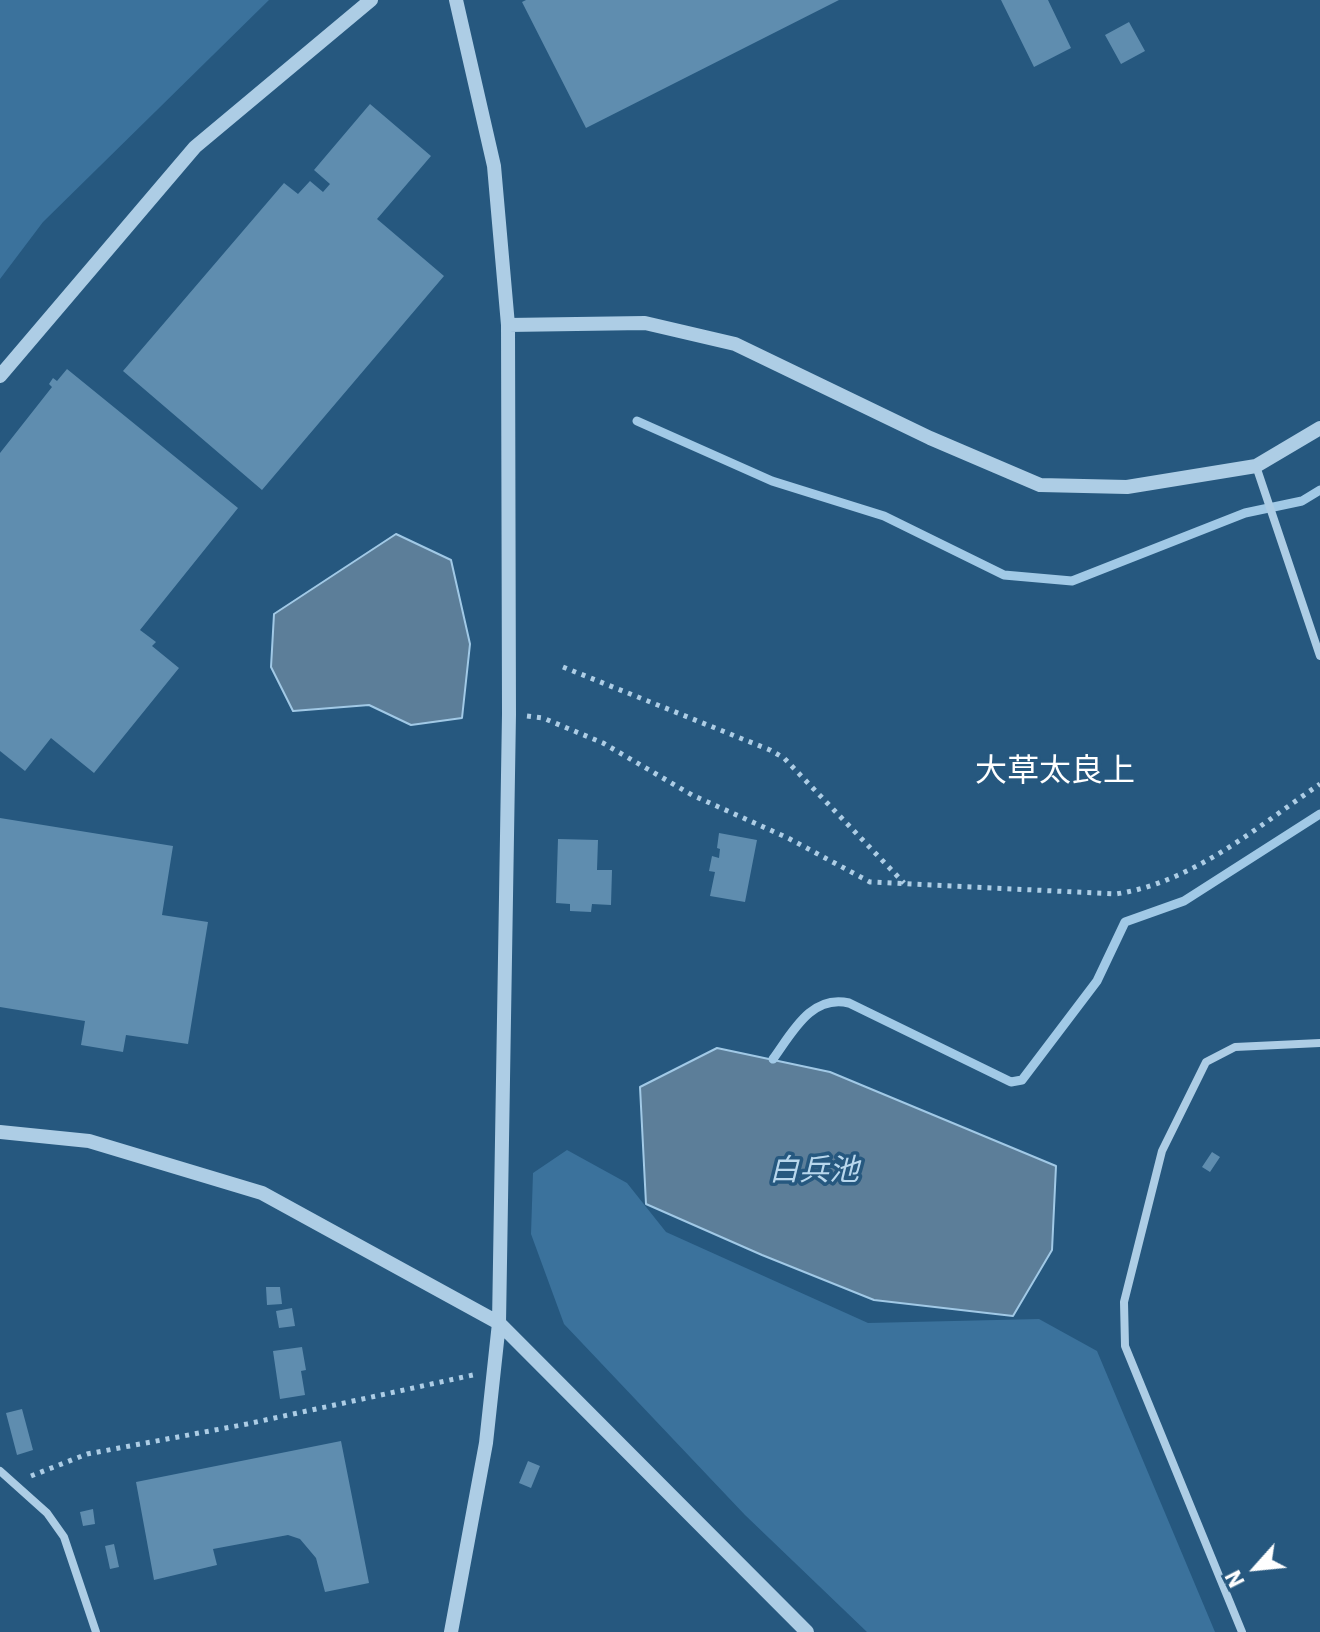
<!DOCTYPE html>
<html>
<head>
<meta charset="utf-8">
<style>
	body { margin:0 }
	#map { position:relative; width:1320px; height:1632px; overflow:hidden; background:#26587f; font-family:"IBM Plex Sans",sans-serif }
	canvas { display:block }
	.north { position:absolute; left:1216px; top:1528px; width:80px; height:80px; -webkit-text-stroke:6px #26587f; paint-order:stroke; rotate:243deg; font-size:22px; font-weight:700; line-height:32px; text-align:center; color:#fff }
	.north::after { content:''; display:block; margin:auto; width:28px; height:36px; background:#fff; clip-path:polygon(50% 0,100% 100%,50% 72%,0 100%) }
</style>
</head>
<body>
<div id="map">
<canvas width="1320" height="1632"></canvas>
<div class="north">N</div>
</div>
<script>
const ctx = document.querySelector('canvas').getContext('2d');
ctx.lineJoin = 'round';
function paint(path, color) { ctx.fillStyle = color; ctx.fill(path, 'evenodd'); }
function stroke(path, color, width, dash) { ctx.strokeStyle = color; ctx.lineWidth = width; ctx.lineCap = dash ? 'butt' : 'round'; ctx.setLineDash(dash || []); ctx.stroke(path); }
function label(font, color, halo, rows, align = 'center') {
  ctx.font = font + ' "IBM Plex Sans","Noto Sans JP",sans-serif'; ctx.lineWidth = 7; ctx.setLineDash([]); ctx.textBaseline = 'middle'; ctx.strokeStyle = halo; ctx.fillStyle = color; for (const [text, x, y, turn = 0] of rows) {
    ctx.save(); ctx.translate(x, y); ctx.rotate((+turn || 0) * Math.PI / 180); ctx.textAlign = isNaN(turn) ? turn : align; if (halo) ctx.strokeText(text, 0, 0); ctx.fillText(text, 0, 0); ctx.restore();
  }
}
paint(new Path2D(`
	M0 0H269L43 222 0 279Z
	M567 1150 627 1183 666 1232 868 1323 1039 1319 1097 1351 1215 1632H867L745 1515 564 1324 531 1234 533 1173Z`), '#3b729c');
const water = new Path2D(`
	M396 534 451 560 470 644 462 718 411 725 369 705 293 711 271 667 274 614Z
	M717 1048 830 1072 1056 1166 1052 1250 1013 1316 874 1300 762 1255 646 1204 640 1087Z`);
paint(water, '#5c7e99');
stroke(water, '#a1c9e6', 2);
stroke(new Path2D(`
	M637 421 772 481 884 516 1004 575 1072 581 1245 513 1302 501 1320 490
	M773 1059C792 1033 811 994 849 1003L1011 1082 1022 1080 1097 981 1125 922 1184 901 1320 814`), '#a1c9e6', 9);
paint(new Path2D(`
	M526 0H839L586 128 522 2Z
	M1001 0H1048L1071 48 1034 67Z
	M1129 22 1145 51 1121 64 1105 35Z
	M370 104 431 156 377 219 444 276 262 490 123 371 284 183 298 194 310 181 323 192 330 184 314 170Z
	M67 369 238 508 140 630 156 642 152 646 179 668 94 773 51 738 25 771 0 751V453L52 387 49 384 53 378 57 381Z
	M0 818 173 846 162 915 208 922 188 1044 126 1035 123 1052 81 1045 85 1021 0 1007Z
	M719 833 757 840 745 902 710 896 715 872 709 871 712 856 719 858 720 849 717 848Z
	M558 839 598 840 597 870H612L611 905 592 904 591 912 570 911V904L556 903Z
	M1212 1152 1220 1157 1210 1172 1202 1167Z
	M266 1287H280L282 1304 267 1305Z
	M292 1308 295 1326 279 1328 276 1311Z
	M302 1347 306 1370 301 1371 305 1395 280 1399 273 1351Z
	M22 1409 33 1450 17 1455 6 1413Z
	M341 1441 369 1583 325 1592 316 1558 300 1539 288 1535 213 1549 217 1565 154 1580 136 1482Z
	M528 1461 540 1466 531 1488 519 1483Z
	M93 1509 95 1524 83 1526 80 1512Z
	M114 1544 119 1567 110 1569 105 1546Z`), '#5f8daf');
stroke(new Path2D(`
	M563 667 770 750 784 758 904 883
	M527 716 543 718 603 743 692 795 788 838 870 882 1116 894C1194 882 1257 827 1320 784
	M31 1476 87 1454 247 1424 473 1375`), '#adcde5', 5, [4, 6]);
stroke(new Path2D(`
	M1256 466 1320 656
	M0 1471 47 1513 64 1537 96 1632
	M1242 1632 1125 1346 1124 1302 1162 1151 1206 1062 1235 1047 1320 1043`), '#adcde5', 8);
stroke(new Path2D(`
	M508 325 645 323 735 344 930 438 1040 485 1127 487 1256 466 1320 428
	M0 376 195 147 371 0
	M0 1132 89 1141 262 1193 499 1323 807 1632
	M451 1632 486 1443 499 1323 509 714 508 325 494 166 456 0`), '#adcde5', 14);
label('italic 30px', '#b8d7ed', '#26587f', [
	["白兵池",814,1171]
]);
label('32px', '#fff', '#26587f', [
	["大草太良上",1055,772]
]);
</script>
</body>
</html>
